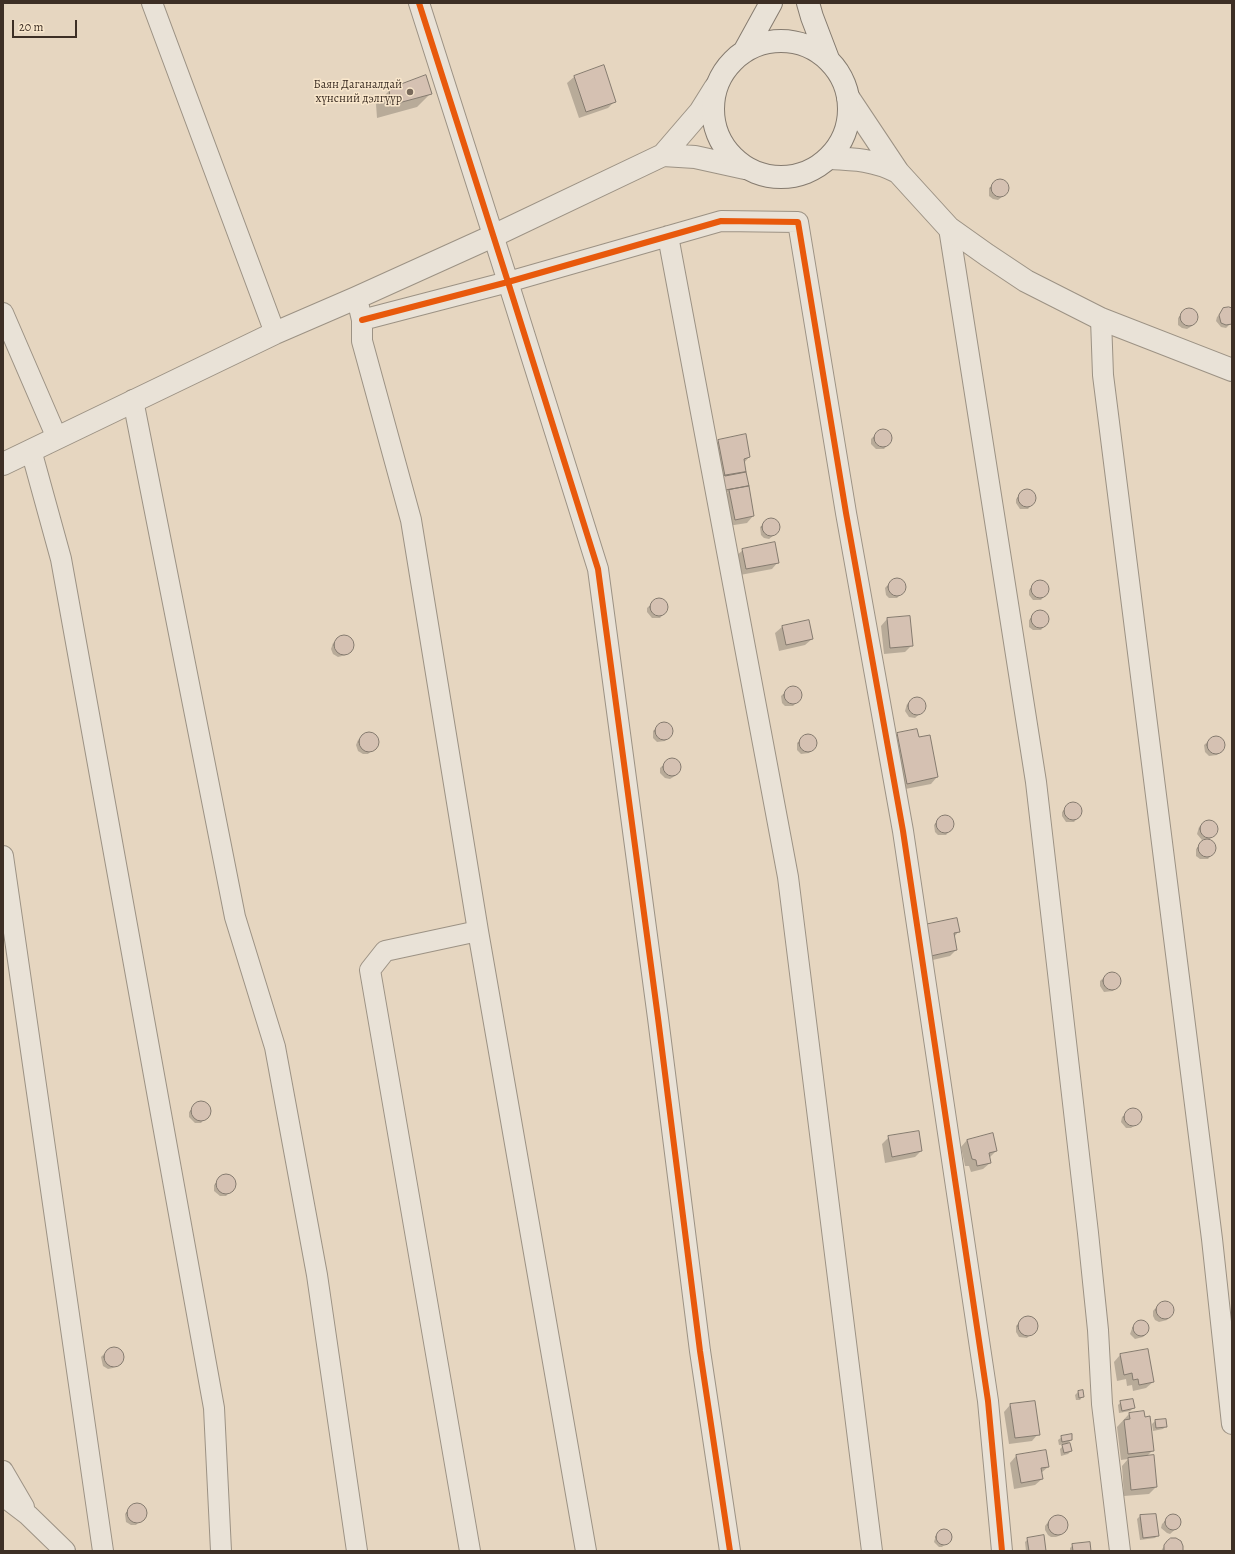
<!DOCTYPE html>
<html>
<head>
<meta charset="utf-8">
<style>
	body { margin:0 }
	#map { position:relative; width:1235px; height:1554px; overflow:hidden; background:#e6d6c0; font-family:Alegreya,serif }
	canvas { display:block }
	.frame { position:absolute; inset:0; border:4px solid #3d2f25; pointer-events:none }
	.scale { position:absolute; left:12px; top:20px; width:65px; height:18px; box-sizing:border-box; border:2px solid #3d2f25; border-top:0; padding-left:5px; font-size:12px; line-height:14px; white-space:nowrap; color:#3d2f25; -webkit-text-stroke:3px #f9e7cc; paint-order:stroke }
</style>
</head>
<body>
<div id="map">
<canvas width="1235" height="1554"></canvas>
<div class="frame"></div>
<div class="scale">20 m</div>
</div>
<script>
const ctx = document.querySelector('canvas').getContext('2d');
ctx.lineJoin = 'round';
function paint(path, color) { ctx.fillStyle = color; ctx.fill(path, 'evenodd'); }
function stroke(path, color, width, dash) { ctx.strokeStyle = color; ctx.lineWidth = width; ctx.lineCap = dash ? 'butt' : 'round'; ctx.setLineDash(dash || []); ctx.stroke(path); }
function label(font, color, halo, rows, align = 'center') {
  ctx.font = font + ' Alegreya,serif'; ctx.lineWidth = 3; ctx.setLineDash([]); ctx.textBaseline = 'middle'; ctx.strokeStyle = halo; ctx.fillStyle = color; for (const [text, x, y, turn = 0] of rows) {
    ctx.save(); ctx.translate(x, y); ctx.rotate((+turn || 0) * Math.PI / 180); ctx.textAlign = isNaN(turn) ? turn : align; if (halo) ctx.strokeText(text, 0, 0); ctx.fillText(text, 0, 0); ctx.restore();
  }
}
paint(new Path2D(`
	M604 67 615 101 608 108 579 118 567 83 574 77Z
	M390 90 430 94 417 107 377 118 376 104Z
	M999 180H1004L1008 187 1007 193 1003 196 998 200 993 199 989 196V188Z
	M1226 308 1232 322 1226 328 1221 327 1216 321 1217 317Z
	M1187 309 1193 310 1197 317 1195 323 1192 326 1187 329 1182 328 1178 325V318Z
	M884 430 891 435V441L884 449H876L871 444V439L879 431Z
	M719 441 749 457 744 463 753 516 747 523 728 526 723 497 728 492 722 493 712 447Z
	M1026 490 1031 491 1035 495V501L1028 509H1020L1016 503V499Z
	M770 519 775 520 779 524 778 532 769 539 764 538 761 535 760 527Z
	M743 550 778 562 772 569 740 575 736 556Z
	M898 579 905 584V590L897 598H889L886 595 885 588 892 580Z
	M1039 581 1044 582 1048 586V592L1041 600H1033L1029 595V590Z
	M657 599 663 600 667 604V610L660 618H652L647 612V608Z
	M1039 611 1044 612 1048 616V622L1041 630H1033L1029 627V620Z
	M887 619 912 645 905 652 884 654 881 626Z
	M808 621 812 639 805 645 779 651 775 633 782 627Z
	M345 636 352 641 353 647 346 655 338 657 333 654 331 649 333 643 337 640Z
	M791 687 797 688 800 692 801 698 793 706H785L782 703 781 696Z
	M915 698 921 699 924 703 925 709 915 718 909 717 905 711 907 704Z
	M662 722 668 723 672 728V733L665 741 657 742 653 738V731Z
	M917 730 918 738 937 777 931 784 900 790 890 741 897 734Z
	M370 733 376 738V746L368 754H363L358 751 356 745 358 740 364 734Z
	M807 734 812 735 816 740V745L809 753 801 754 797 750V743Z
	M1214 736 1220 738 1224 742V747L1217 755 1209 756 1205 752 1204 745Z
	M670 759 676 760 680 767 678 773 675 776 670 779 665 778 660 773V768Z
	M1072 803 1077 804 1081 808V814L1074 822H1066L1062 816V812Z
	M941 817H950L953 821V827L946 835H938L935 832 934 825Z
	M1207 820 1213 821 1217 826V831L1208 841H1211L1215 845V851L1208 859H1200L1196 856V849L1206 839 1202 840 1197 834 1199 827Z
	M925 926 959 931 954 937 956 950 950 956 924 962Z
	M1110 972 1116 973 1119 978 1120 983 1113 991 1104 992 1100 986V981Z
	M200 1102 205 1103 209 1107 210 1112 201 1123H195L189 1117V1112Z
	M1132 1109H1137L1141 1117 1138 1123 1131 1128H1126L1121 1122 1122 1117Z
	M889 1137 921 1151 915 1157 885 1163 882 1144Z
	M967 1140 996 1151 989 1158 990 1163 983 1169 971 1172 969 1166H965L961 1147Z
	M224 1176H230L234 1180 235 1186 226 1196H220L214 1191V1185Z
	M1163 1302H1168L1171 1305 1173 1308V1313L1167 1320 1159 1322 1155 1320 1153 1316V1311L1159 1304Z
	M1029 1317 1036 1322V1327L1027 1338 1019 1337 1016 1332V1326L1023 1318Z
	M1139 1321 1147 1323 1148 1326 1146 1334 1143 1337 1135 1339 1130 1334 1133 1326Z
	M115 1348 121 1353 122 1358 113 1368 108 1369 103 1366 101 1357 109 1349Z
	M1120 1355 1153 1382 1146 1388 1133 1391 1132 1385 1127 1386 1126 1379 1117 1381 1114 1362Z
	M1082 1391 1083 1396 1080 1400H1076L1075 1395 1078 1392Z
	M1121 1402 1133 1408 1130 1411 1119 1413 1118 1405Z
	M1010 1405 1038 1434 1032 1441 1009 1444 1004 1412Z
	M1129 1414 1153 1450 1146 1457 1156 1487 1149 1494 1124 1496 1122 1466 1128 1459 1121 1460 1117 1427Z
	M1155 1421 1166 1426 1163 1429 1153 1431 1152 1424Z
	M1062 1437 1071 1440 1066 1445 1071 1451 1068 1454 1061 1456 1060 1449 1065 1444 1059 1445 1058 1440Z
	M1016 1456 1048 1467 1041 1473 1042 1479 1035 1485 1014 1489 1010 1463Z
	M138 1504 145 1509V1515L136 1525H131L126 1522 125 1514 132 1505Z
	M1171 1515 1178 1517 1180 1525 1170 1534 1167 1533 1161 1528 1162 1524Z
	M1056 1516H1061L1065 1518 1067 1523V1528L1061 1535 1056 1537H1051L1048 1535 1045 1530V1526L1051 1518Z
	M1140 1516 1158 1535 1155 1538 1140 1540 1137 1519Z
	M943 1530H946L951 1536V1539L942 1547H939L934 1542 936 1535Z
	M1028 1539 1045 1551H1026L1025 1542Z
	M1167 1541 1182 1551H1161Z
	M1073 1545 1090 1551H1070V1548Z`), '#0003');
const building = new Path2D(`
	M604 65 616 102 586 112 574 76Z
	M426 75 432 94 391 105 389 89Z
	M991 188a9 9 0 1 1 18 0a9 9 0 1 1-18 0Z
	M1229 307 1232 308V324L1226 325 1221 323 1219 315 1223 308Z
	M1180 317a9 9 0 1 1 18 0a9 9 0 1 1-18 0Z
	M874 438a9 9 0 1 1 18 0a9 9 0 1 1-18 0Z
	M746 434 750 457 744 459 746 472 725 476 718 440Z
	M746 472 749 486 725 490 722 476Z
	M749 486 754 516 735 520 729 490Z
	M1018 498a9 9 0 1 1 18 0a9 9 0 1 1-18 0Z
	M762 527a9 9 0 1 1 18 0a9 9 0 1 1-18 0Z
	M775 542 779 563 746 569 742 549Z
	M888 587a9 9 0 1 1 18 0a9 9 0 1 1-18 0Z
	M1031 589a9 9 0 1 1 18 0a9 9 0 1 1-18 0Z
	M650 607a9 9 0 1 1 18 0a9 9 0 1 1-18 0Z
	M1031 619a9 9 0 1 1 18 0a9 9 0 1 1-18 0Z
	M910 616 913 646 890 648 887 618Z
	M809 620 813 639 786 645 782 626Z
	M334 645a10 10 0 1 1 20 0a10 10 0 1 1-20 0Z
	M784 695a9 9 0 1 1 18 0a9 9 0 1 1-18 0Z
	M908 706a9 9 0 1 1 18 0a9 9 0 1 1-18 0Z
	M655 731a9 9 0 1 1 18 0a9 9 0 1 1-18 0Z
	M917 729 919 737 930 735 938 777 907 784 897 733Z
	M359 742a10 10 0 1 1 20 0a10 10 0 1 1-20 0Z
	M799 743a9 9 0 1 1 18 0a9 9 0 1 1-18 0Z
	M1207 745a9 9 0 1 1 18 0a9 9 0 1 1-18 0Z
	M663 767a9 9 0 1 1 18 0a9 9 0 1 1-18 0Z
	M1064 811a9 9 0 1 1 18 0a9 9 0 1 1-18 0Z
	M936 824a9 9 0 1 1 18 0a9 9 0 1 1-18 0Z
	M1200 829a9 9 0 1 1 18 0a9 9 0 1 1-18 0Z
	M1198 848a9 9 0 1 1 18 0a9 9 0 1 1-18 0Z
	M957 918 960 932 954 933 957 950 931 956 924 925Z
	M1103 981a9 9 0 1 1 18 0a9 9 0 1 1-18 0Z
	M191 1111a10 10 0 1 1 20 0a10 10 0 1 1-20 0Z
	M1124 1117a9 9 0 1 1 18 0a9 9 0 1 1-18 0Z
	M919 1131 922 1151 892 1157 888 1136Z
	M993 1133 997 1151 989 1153 991 1163 977 1166 976 1160 972 1159 967 1140Z
	M216 1184a10 10 0 1 1 20 0a10 10 0 1 1-20 0Z
	M1156 1310a9 9 0 1 1 18 0a9 9 0 1 1-18 0Z
	M1018 1326a10 10 0 1 1 20 0a10 10 0 1 1-20 0Z
	M1133 1328a8 8 0 1 1 16 0a8 8 0 1 1-16 0Z
	M104 1357a10 10 0 1 1 20 0a10 10 0 1 1-20 0Z
	M1148 1349 1154 1382 1139 1385 1138 1379 1133 1380 1132 1373 1124 1375 1120 1354Z
	M1083 1390 1084 1397 1079 1398 1078 1391Z
	M1133 1399 1135 1408 1122 1411 1120 1401Z
	M1035 1401 1040 1435 1015 1438 1010 1404Z
	M1144 1411 1145 1417 1150 1416 1154 1451 1128 1454 1124 1420 1130 1419 1129 1413Z
	M1166 1419 1167 1427 1156 1428 1155 1420Z
	M1072 1434V1440L1062 1442 1061 1436Z
	M1070 1443 1072 1451 1064 1453 1062 1445Z
	M1046 1450 1049 1467 1041 1468 1043 1479 1021 1483 1016 1455Z
	M1154 1455 1157 1487 1131 1490 1128 1458Z
	M127 1513a10 10 0 1 1 20 0a10 10 0 1 1-20 0Z
	M1165 1522a8 8 0 1 1 16 0a8 8 0 1 1-16 0Z
	M1156 1514 1159 1536 1143 1538 1140 1515Z
	M1048 1525a10 10 0 1 1 20 0a10 10 0 1 1-20 0Z
	M936 1537a8 8 0 1 1 16 0a8 8 0 1 1-16 0Z
	M1044 1535 1046 1551H1029L1027 1538Z
	M1171 1538H1176L1181 1541 1183 1546V1551H1164V1545L1167 1541Z
	M1090 1542 1091 1551H1073L1072 1544Z`);
paint(building, '#d5c1b2');
stroke(building, '#857b6f', 1);
const minor = new Path2D(`
	M152 3 275 333
	M419 3 508 282 598 569 658 1018 700 1351 730 1551
	M949 228 1036 782 1088 1233 1098 1330 1102 1404 1120 1551
	M668 236 788 877 872 1551
	M359 307 362 320V341L411 520 478 931 586 1551
	M3 313 57 438
	M1101 319 1103 375 1212 1239 1232 1424
	M362 320 508 282 721 221 798 222 846 513 903 831 988 1401 1002 1551
	M133 400 235 917 275 1047 317 1275 357 1551
	M31 450 61 559 214 1408 221 1551
	M3 856 103 1551
	M3 1471 24 1507
	M3 1496 28 1515 65 1551
	M470 1551 370 970 385 951 478 931`);
const tertiary = new Path2D(`
	M848 97 898 172 949 228 987 255 1026 281 1101 319 1232 370
	M663 155 695 157 745 168
	M829 158C855 159 875 160 898 172
	M3 464 275 333 356 298 493 236 663 155 700 112 715 88`);
const secondary = new Path2D(`
	M808 3 812 17 828 59
	M713 109a68 68 0 1 1 136 0a68 68 0 1 1-136 0Z
	M744 52 771 3`);
stroke(minor, '#9c9284', 22);
stroke(tertiary, '#9c9284', 24);
stroke(secondary, '#857b6f', 24);
stroke(minor, '#e9e2d7', 20);
stroke(tertiary, '#e9e2d7', 22);
stroke(secondary, '#e9e2d7', 22);
stroke(new Path2D(`
	M419 3 508 282 598 569 658 1018 700 1351 730 1551
	M362 320 508 282 721 221 798 222 846 513 903 831 988 1401 1002 1551`), '#e8590c', 6);
for (const [x, y, r, color] of [
	[410,92,4,"#78695b"]
]) { const dot = new Path2D(); dot.arc(x, y, r, 0, 2 * Math.PI); ctx.fillStyle = color; ctx.fill(dot); stroke(dot, '#f9e7cc', 1.5); }
label('12px', '#3d2f25', '#f9e7cc', [
	["Баян Даганалдай",402,85],
	["хүнсний дэлгүүр",402,99]
], 'right');
</script>
</body>
</html>
